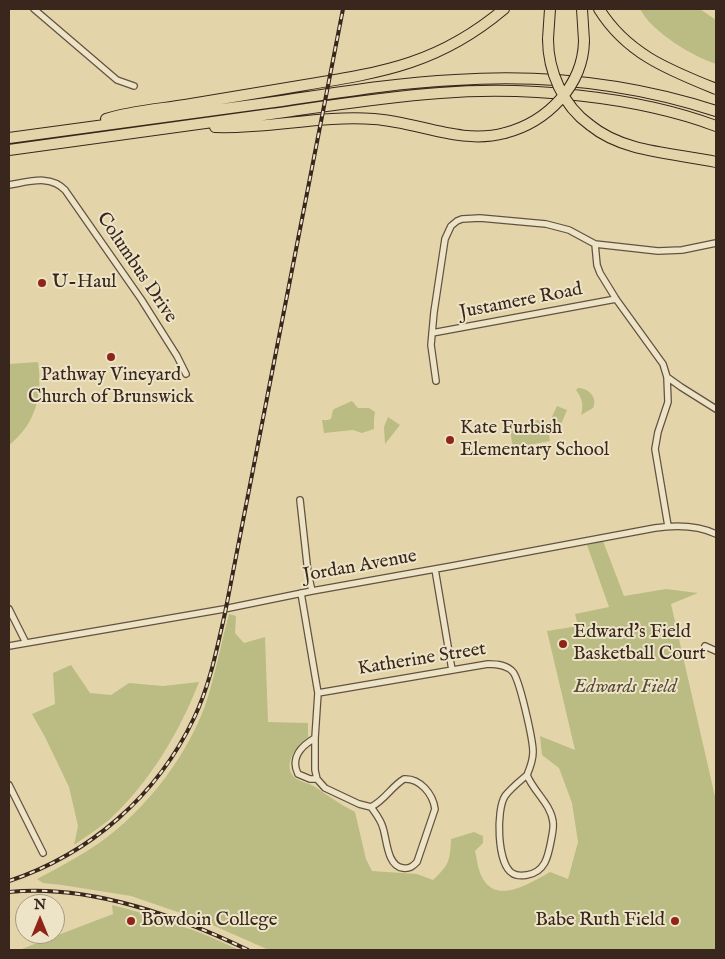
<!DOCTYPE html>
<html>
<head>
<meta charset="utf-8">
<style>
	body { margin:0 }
	#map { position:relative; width:725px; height:959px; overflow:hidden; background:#e3d5a9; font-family:"IM FELL English",serif }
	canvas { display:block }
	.frame { position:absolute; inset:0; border:10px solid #39271e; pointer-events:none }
	.north { position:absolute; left:15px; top:894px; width:50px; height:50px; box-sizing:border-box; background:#ede4c7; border:1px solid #a59883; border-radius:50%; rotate:0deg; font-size:14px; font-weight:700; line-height:20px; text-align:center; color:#39271e }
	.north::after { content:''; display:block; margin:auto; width:18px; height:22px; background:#8f2418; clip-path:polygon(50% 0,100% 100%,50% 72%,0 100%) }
</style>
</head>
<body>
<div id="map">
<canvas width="725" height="959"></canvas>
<div class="frame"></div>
<div class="north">N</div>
</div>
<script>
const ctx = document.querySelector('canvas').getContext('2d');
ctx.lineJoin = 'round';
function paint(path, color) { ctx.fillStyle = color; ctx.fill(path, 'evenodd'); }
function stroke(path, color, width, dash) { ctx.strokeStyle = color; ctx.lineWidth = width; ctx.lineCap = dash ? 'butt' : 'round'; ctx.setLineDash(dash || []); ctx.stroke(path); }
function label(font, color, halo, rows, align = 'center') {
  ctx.font = font + ' "IM FELL English",serif'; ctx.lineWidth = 4; ctx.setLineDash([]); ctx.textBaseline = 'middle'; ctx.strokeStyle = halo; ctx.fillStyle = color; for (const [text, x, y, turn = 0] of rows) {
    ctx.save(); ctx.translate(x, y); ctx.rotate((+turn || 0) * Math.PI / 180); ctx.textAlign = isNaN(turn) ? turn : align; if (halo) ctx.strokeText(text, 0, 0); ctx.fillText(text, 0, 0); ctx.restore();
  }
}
paint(new Path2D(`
	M640 9H700L716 20V64C692 56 652 32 640 9Z
	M38 362C43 394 36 424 9 445V364Z
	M578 388C589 388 598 398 593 408L581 415C584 405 582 398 576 390Z
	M352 401 358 408H369L375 412 374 419V429L362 433 353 430 324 433 322 420C336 421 329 416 334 409Z
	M557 406 567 410 560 427 549 423Z
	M388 417 400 425 385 444 384 427Z
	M546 419 550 441 513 448 509 425Z
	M603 541 624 596 666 589 698 593 671 604 716 801V950H269L201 920 131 896 62 885 43 883 37 879C54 870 71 861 87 851 139 819 184 762 205 706 215 676 221 644 229 614L236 616 235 633 244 643 265 637 268 722 308 723V737C297 745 282 764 294 777 299 782 310 783 315 787 330 797 340 804 355 812L366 859 372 871 417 874 433 880C449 865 450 861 451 839L474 832 483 836V843L475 851C477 859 478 870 482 877 496 906 532 882 550 872L568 879 578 842 572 803 559 768 542 755 540 736 575 750 547 631 578 626 575 614 609 607 587 545Z
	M71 665 90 693 111 695 129 683 163 686 199 682C179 733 150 782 109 820 98 829 85 837 74 845L78 826 69 787 45 737 32 714 55 704 53 673Z
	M112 905C155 916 198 930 239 950H19L113 914Z`), '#babc84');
const minor = new Path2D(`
	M34 9 117 80 134 86
	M9 185C28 182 50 174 65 190L141 299 177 356 186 374
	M595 244 597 265 600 273 616 299 663 364 667 377 668 402 658 432 655 449 668 526
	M432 333 616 299
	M667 377 681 387 716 409
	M436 381 431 345 434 312 445 239 451 226 457 221 462 219 480 218 546 224 569 230 595 244 658 251 682 250 716 243
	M300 500 308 573 312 591
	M435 569 452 670
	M301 593 318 693 315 738V770L317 779 325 788 359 804 371 807
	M9 609 26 643
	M9 646 224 609 312 591 452 566 655 528C676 525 697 525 716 534
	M705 646 716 651
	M318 693 488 664C498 664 507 665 513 672 520 681 533 740 533 752 533 759 530 768 527 775
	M315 738C301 746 290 758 298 774L310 779H317
	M527 775C533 791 551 804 553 822 554 828 552 835 551 841 548 857 545 872 527 875 521 876 516 876 512 873 497 863 496 810 505 796 511 788 520 781 527 775Z
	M404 779C420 778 433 794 435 809L417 862C413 866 410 869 403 868 387 866 387 840 383 828 381 820 376 814 371 807 385 800 391 787 404 779Z
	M9 785 43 853`);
const motorway = new Path2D(`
	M582 9 584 41
	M599 9C627 54 669 70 716 89
	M548 39 550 9
	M106 119C130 111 160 109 185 105 225 98 265 92 305 85 385 72 440 63 504 9
	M590 125C624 153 675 153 716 162
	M215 127C268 129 321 115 374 119 419 122 460 145 505 133
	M9 138C95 126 181 115 267 103 330 94 392 83 455 80 543 74 633 84 716 111
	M9 150C96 138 184 126 271 114 327 106 384 97 440 93 526 86 636 96 716 126`);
stroke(minor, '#645241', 8);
stroke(motorway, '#39271e', 12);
stroke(minor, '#ede4c7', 5.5);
stroke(motorway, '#e3d5a9', 10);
const rail = new Path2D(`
	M9 881C90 854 157 796 194 718 210 685 217 648 225 613L343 9
	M9 892C88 884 178 916 248 950`);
stroke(rail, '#39271e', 4);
stroke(rail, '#ede4c7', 2, [5.5]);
const motorwayBridge = new Path2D(`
	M548 39C548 71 563 106 590 125
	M505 133C547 122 583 86 584 41`);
stroke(motorwayBridge, '#39271e', 12, []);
stroke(motorwayBridge, '#e3d5a9', 10);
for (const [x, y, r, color] of [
	[42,283,5,"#8f2418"],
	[111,357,5,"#8f2418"],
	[450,440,5,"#8f2418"],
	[563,644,5,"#8f2418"],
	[131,921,5,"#8f2418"],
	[675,921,5,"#8f2418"]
]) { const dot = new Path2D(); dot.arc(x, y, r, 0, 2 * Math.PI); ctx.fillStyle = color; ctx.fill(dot); stroke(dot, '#ede4c7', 2); }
label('19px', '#39271e', '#ede4c7', [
	["Columbus Drive",136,268,56],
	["Justamere Road",521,302,-11],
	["Jordan Avenue",360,567,-10],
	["Katherine Street",422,660,-9]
]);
label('19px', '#39271e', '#ede4c7', [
	["U-Haul",52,283],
	["Pathway Vineyard",111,376,"center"],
	["Church of Brunswick",111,398,"center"],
	["Kate Furbish",460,429],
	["Elementary School",460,451],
	["Edward's Field",573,633],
	["Basketball Court",573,655],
	["Bowdoin College",141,921],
	["Babe Ruth Field",665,921,"right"]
], 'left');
label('italic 19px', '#594c38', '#ede4c7', [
	["Edwards Field",625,688]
]);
</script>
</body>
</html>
